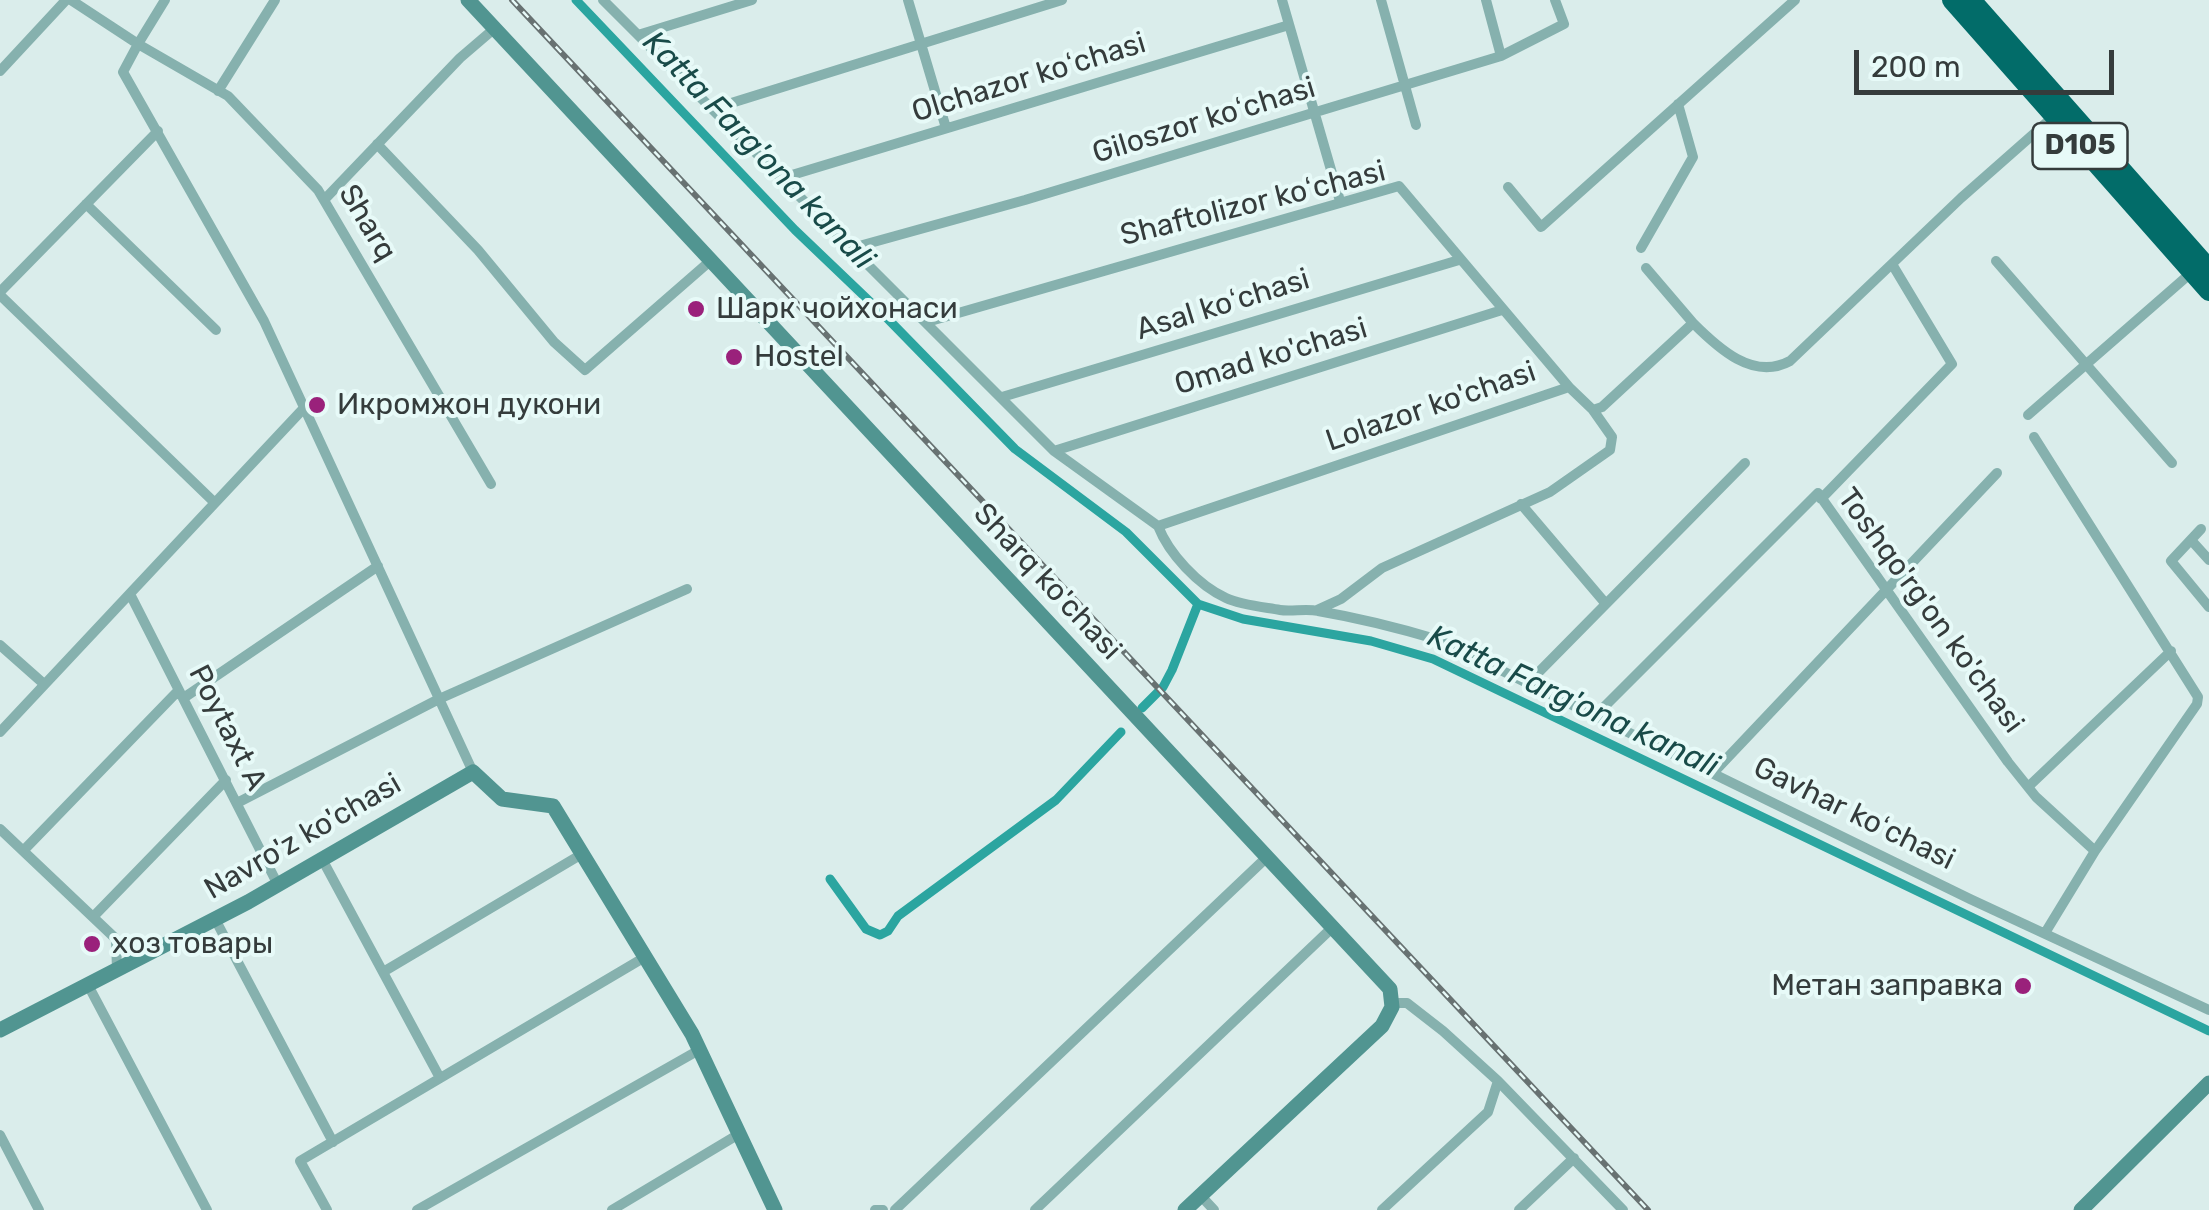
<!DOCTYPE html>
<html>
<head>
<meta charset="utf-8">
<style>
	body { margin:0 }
	#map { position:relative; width:2209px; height:1210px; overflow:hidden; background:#daedeb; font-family:Rubik,sans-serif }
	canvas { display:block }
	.scale { position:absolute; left:1854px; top:50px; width:260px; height:45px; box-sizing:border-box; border:5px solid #353c3c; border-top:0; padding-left:12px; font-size:30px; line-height:35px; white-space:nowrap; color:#353c3c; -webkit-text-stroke:8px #e7faf8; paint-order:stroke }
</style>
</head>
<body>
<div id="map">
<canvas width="2209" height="1210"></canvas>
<div class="scale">200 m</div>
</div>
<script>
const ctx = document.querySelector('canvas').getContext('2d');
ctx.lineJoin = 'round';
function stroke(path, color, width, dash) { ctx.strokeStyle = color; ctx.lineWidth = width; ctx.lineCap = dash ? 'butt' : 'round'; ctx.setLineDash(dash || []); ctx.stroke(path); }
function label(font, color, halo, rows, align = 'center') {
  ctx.font = font + ' Rubik,sans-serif'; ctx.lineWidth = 8; ctx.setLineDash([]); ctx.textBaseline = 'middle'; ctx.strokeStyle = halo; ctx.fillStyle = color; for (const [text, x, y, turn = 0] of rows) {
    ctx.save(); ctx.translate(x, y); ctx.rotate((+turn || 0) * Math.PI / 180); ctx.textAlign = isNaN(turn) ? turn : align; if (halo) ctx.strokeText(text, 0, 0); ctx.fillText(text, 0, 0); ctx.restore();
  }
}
stroke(new Path2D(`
	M576 0 795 230 885 316 1015 449 1126 532 1198 604 1243 619 1371 641 1433 659 2209 1031
	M1142 708 1163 687 1172 670 1198 604
	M830 879 866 929 880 935 888 931 898 916 1056 800 1121 732`), '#2ba5a0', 9);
stroke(new Path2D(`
	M71 0 138 44 123 72 264 321 473 772
	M165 0 138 44 228 96 318 190 491 484
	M603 0 1054 451 1158 526C1169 554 1198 585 1226 598 1241 605 1263 607 1280 610 1292 612 1306 608 1318 611 1359 618 1399 628 1439 640L1970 899 2209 1010
	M908 0 946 128
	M1282 0 1340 201
	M1381 0 1416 125
	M1486 0 1501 56
	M638 35 752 0
	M0 71 66 0
	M218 91 275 0
	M712 109 1062 0
	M377 144 478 250 554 342 585 370 709 262
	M782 178 1289 25
	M1508 187 1541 227 1795 0
	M324 200 460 58 495 28
	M86 204 216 330
	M852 248 1025 200 1501 56 1564 24 1555 0
	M1641 248 1693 157 1678 104
	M1996 261 2172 463
	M1646 268 1693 323
	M0 292 158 131
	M0 295 215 503
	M927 322 1399 186 1569 387
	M1002 397 1459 260
	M2028 415 2192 272
	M2034 437 2198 697 2197 704 2095 851 2045 933
	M1054 451 1502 310
	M1821 499 1952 364 1892 264
	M1521 504 1606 604
	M1158 526 1569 387 1593 410 1602 407 1693 323C1718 348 1753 381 1790 361L1961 198 2054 116
	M2201 529 2171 561 2209 607
	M2191 540 2209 560
	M130 594 278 885
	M1317 610 1341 599 1382 568 1550 492 1610 450 1612 437 1593 410
	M0 645 44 684
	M1529 682 1745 463
	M1595 716 1818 493 2008 762 2036 797 2095 851
	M0 732 304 408
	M1713 773 1997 473
	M2028 787 2171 651
	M237 803 439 699 687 589
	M0 829 116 939 117 970
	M23 851 176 693 185 697 378 566
	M322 859 440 1078
	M93 917 226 780
	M215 919 333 1142
	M383 972 582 854
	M88 985 207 1210
	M1393 1003H1407L1443 1031 1498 1081 1623 1210
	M0 1135 39 1210
	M1200 1195 1214 1210
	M327 1210 300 1161 645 957
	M417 1210 699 1050
	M612 1210 739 1134
	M875 1210H883
	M895 1210 1266 858
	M1035 1210 1334 926
	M1382 1210 1488 1112 1498 1081
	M1519 1210 1574 1158`), '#86b1ae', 10);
stroke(new Path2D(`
	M468 0 1390 989 1392 1007 1382 1026 1185 1210
	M0 1030 248 902 473 772 502 799 553 806 692 1034 775 1210
	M2081 1210 2209 1083`), '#519591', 15);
stroke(new Path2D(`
	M1952 0 2209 291
	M1971 0 2209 269`), '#026c69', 20);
const rail = new Path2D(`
	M512 0 1648 1210`);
stroke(rail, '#687272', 6);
stroke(rail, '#e7faf8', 2.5, [8]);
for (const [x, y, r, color] of [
	[696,309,10,"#9a217b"],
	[734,357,10,"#9a217b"],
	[317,405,10,"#9a217b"],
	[92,944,10,"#9a217b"],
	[2023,986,10,"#9a217b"]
]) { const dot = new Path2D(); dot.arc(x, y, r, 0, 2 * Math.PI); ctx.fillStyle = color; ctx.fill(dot); stroke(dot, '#e7faf8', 4); }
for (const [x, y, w] of [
	[2080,146,95]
]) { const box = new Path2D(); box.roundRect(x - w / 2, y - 23, w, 46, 8); ctx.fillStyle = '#e7faf8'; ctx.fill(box); stroke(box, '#353c3c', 2.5); }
label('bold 28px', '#353c3c', null, [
	["D105",2080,146]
]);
label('30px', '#353c3c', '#e7faf8', [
	["Olchazor koʻchasi",1029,78,-17],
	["Giloszor koʻchasi",1204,121,-17],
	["Shaftolizor koʻchasi",1253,204,-14],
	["Sharq",367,223,59],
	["Asal koʻchasi",1223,305,-17],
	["Omad ko'chasi",1271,357,-17],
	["Lolazor ko'chasi",1431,407,-19],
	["Sharq ko'chasi",1047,582,47],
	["Toshqo'rg'on ko'chasi",1930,611,54],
	["Poytaxt A",227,728,63],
	["Gavhar koʻchasi",1854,814,26],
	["Navro'z ko'chasi",303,837,-30]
]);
label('30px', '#353c3c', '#e7faf8', [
	["Шарк чойхонаси",716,309],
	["Hostel",754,357],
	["Икромжон дукони",337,405],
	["хоз товары",112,944],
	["Метан заправка",2003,986,"right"]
], 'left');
label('italic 32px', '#194b49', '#e7faf8', [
	["Katta Farg'ona kanali",758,151,46],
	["Katta Farg'ona kanali",1573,702,25]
]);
</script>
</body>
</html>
